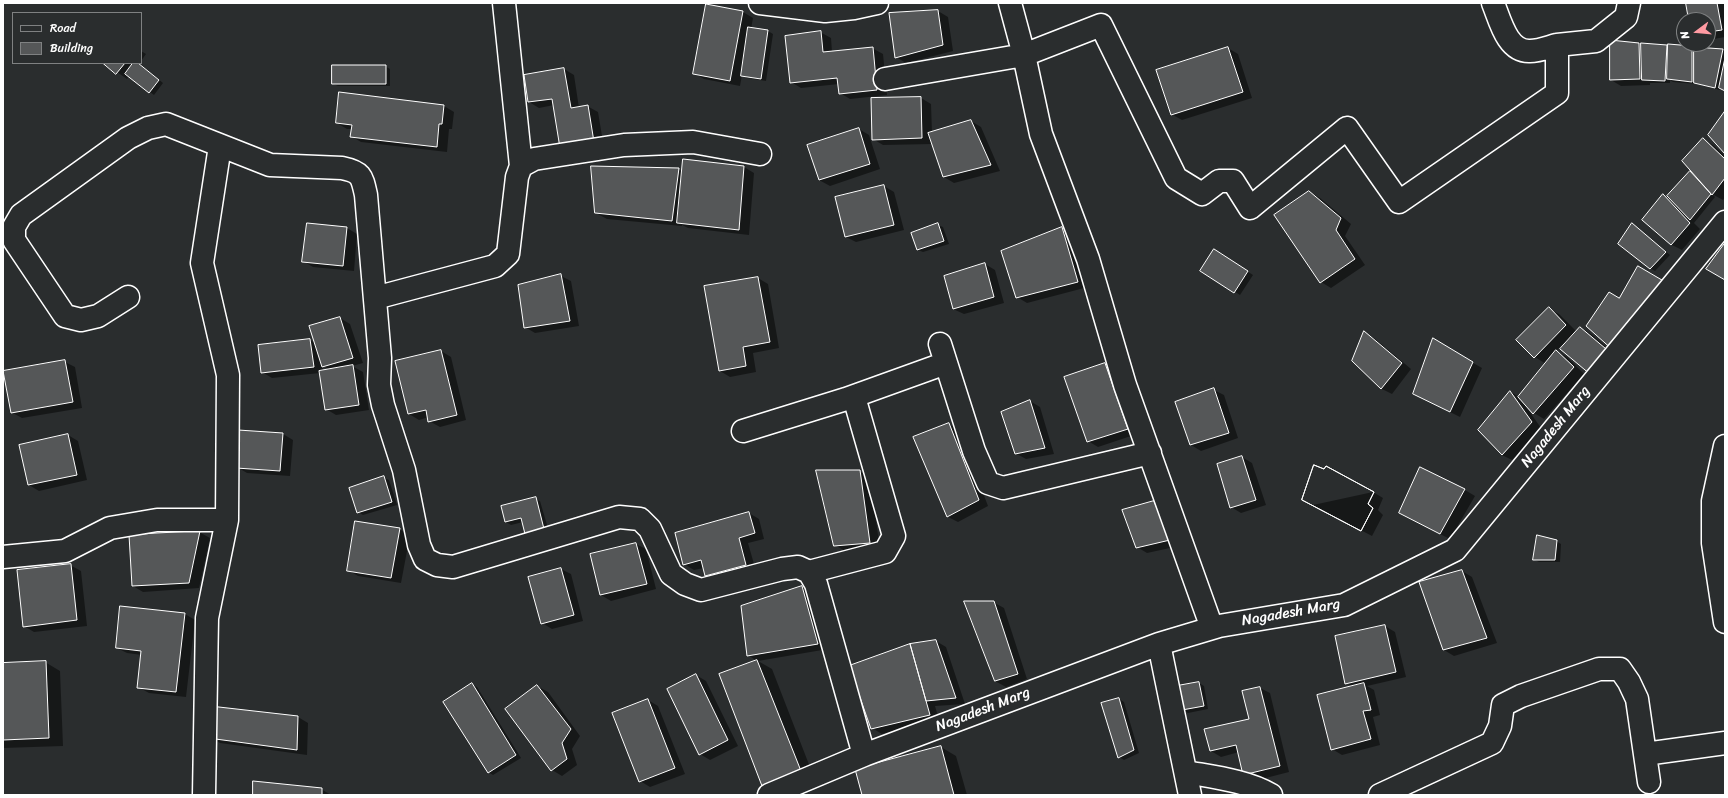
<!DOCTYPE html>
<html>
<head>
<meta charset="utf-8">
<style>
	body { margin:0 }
	#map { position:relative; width:1728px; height:798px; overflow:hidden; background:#2a2d2e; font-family:Sriracha,sans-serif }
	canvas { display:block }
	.frame { position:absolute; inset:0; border:4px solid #fff; pointer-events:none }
	.legend { position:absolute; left:12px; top:12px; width:130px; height:52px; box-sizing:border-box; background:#2a2d2e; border:1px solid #7f8182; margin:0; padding:5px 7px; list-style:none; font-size:12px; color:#fff }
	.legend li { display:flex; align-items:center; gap:8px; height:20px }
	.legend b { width:20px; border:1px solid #7f8182 }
	.north { position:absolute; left:1676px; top:12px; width:40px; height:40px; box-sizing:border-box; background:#2a2d2e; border:1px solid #7f8182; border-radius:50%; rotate:254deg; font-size:11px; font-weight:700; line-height:16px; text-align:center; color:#fff }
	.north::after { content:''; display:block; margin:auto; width:14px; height:18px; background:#ff9aa2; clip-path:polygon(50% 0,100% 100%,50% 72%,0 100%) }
</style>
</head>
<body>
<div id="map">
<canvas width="1728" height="798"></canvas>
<div class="frame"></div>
<ul class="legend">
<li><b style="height:5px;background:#2a2d2e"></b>Road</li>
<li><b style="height:11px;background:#555758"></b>Building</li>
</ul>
<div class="north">N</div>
</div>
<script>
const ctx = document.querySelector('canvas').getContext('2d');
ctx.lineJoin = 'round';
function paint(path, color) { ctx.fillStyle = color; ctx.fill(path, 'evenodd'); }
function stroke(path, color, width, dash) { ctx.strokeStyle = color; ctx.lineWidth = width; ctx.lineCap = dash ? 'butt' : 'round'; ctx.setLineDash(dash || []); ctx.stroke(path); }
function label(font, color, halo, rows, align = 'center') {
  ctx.font = font + ' Sriracha,sans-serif'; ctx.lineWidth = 3; ctx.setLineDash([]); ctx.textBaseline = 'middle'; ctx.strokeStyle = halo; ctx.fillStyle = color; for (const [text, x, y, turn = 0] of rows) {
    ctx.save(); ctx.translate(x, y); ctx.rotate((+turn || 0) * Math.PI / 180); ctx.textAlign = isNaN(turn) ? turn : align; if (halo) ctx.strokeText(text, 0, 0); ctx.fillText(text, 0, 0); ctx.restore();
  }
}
paint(new Path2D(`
	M1687 3H1725V37L1708 40V20H1690Z
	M707 5 743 12 753 18 751 29 768 31 773 34 766 81 747 78 742 75 740 86 704 79 694 73Z
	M938 11 948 17 953 51 906 63 896 57Z
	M820 32 831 38 832 52 872 48 883 54 887 95 850 99 840 93 839 84 801 88 791 82Z
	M1639 44 1642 46 1723 50 1725 51V91L1721 88 1720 90 1697 84 1673 82 1670 80V83H1650V85L1621 86 1611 80Z
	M1228 48 1238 54 1252 98 1182 120 1171 114Z
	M141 51 146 54 141 61Z
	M104 63H139L163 83 154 95 129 76 127 79Z
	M385 66 390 69V86H338L333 84Z
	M564 69 574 75 579 108 587 106 598 112 604 148 554 105 539 108 529 102Z
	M340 93 444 106 454 112 452 129H449L447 152 361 142 351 136 352 129H347L337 123Z
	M921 98 931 104 932 133 971 121 981 127 1000 171 954 183 944 177 933 144 883 145 873 139Z
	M859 129 869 135 880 169 830 186 819 180Z
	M1703 139 1713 145 1725 156V197L1723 200 1712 194 1715 197 1694 223 1700 229 1682 250 1672 245 1643 220 1664 196 1667 197 1690 173 1697 177Z
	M744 167 754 173 749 235 688 228 682 225V226L607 219 596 213 678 169 683 172Z
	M884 186 894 192 904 230 856 242 846 237Z
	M1309 192 1320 198 1351 224 1345 236 1365 265 1331 288 1321 282Z
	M308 224 347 228 357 234 354 271 313 267 303 261Z
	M938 225 943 227 949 244 923 252 918 250Z
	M1633 225 1670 255 1655 271 1650 268Z
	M1062 228 1072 234 1088 287 1027 303 1017 297Z
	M1219 253 1253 275 1240 295 1202 271Z
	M985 264 995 270 1004 303 964 314 953 309Z
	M561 276 571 281 579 326 535 333 525 327Z
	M758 278 768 284 779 348 753 353 756 372 730 377 720 371Z
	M1549 309 1559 314 1577 332 1581 328 1591 334 1621 360 1564 343 1556 351 1567 357 1584 374 1544 419 1534 413 1528 407 1527 408 1541 428 1512 460 1502 455 1511 392 1519 397 1546 364 1535 357Z
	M340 318 350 324 363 363 352 366 363 372 369 410 336 415 326 409 320 373 272 378 262 372 259 346 310 340 316 343ZM323 366 325 367 330 370 323 371Z
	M1364 333 1374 338 1411 369 1392 394 1382 389 1353 360Z
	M1433 340 1482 368 1460 417 1414 394Z
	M441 351 451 357 466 420 440 427 429 421V417L419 420 409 414Z
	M65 362 75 367 82 408 22 418 11 412Z
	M1105 364 1115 370 1137 434 1098 447 1088 441Z
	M1214 390 1224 395 1238 438 1201 451 1191 445Z
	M1030 401 1040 407 1054 454 1026 459 1015 453Z
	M949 424 959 430 988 506 958 522 948 517 914 437Z
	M283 434 293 440 290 476 247 473 237 467Z
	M68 435 78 441 87 480 39 491 29 485Z
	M1242 457 1252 463 1266 505 1241 513 1231 507Z
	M859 471 870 477 880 549 845 551 835 545Z
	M384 478 389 480 397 505 363 515 358 512Z
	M1465 490 1475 496 1450 539 1410 519Z
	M1373 492 1383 498 1378 510 1383 515 1372 536 1313 505Z
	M535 499 540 501 550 535 523 522 511 525 506 522 503 507Z
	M1154 502 1165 508 1179 546 1147 553 1137 547Z
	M749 513 759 519 764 539 748 543 756 571 716 581 706 576 704 568 694 570 684 564Z
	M399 529 410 535 401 583 358 576 348 570Z
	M199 532 210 538 199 588 143 592 133 586Z
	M1556 541 1561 544 1560 562H1539L1535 560Z
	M636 544 646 549 656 589 611 601 601 595 591 555Z
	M70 565 81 571 87 626 34 632 24 626Z
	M561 569 571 574 583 621 552 629 542 623Z
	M1462 571 1472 577 1497 643 1454 656 1444 650Z
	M802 587 812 593 828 649 758 661 772 669 815 780 778 794 763 785 720 675 757 661 748 655Z
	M993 602 1004 608 1027 679 1006 687 995 681Z
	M185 614 195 620 186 697 149 693 138 687 142 655 127 653 117 648Z
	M1385 626 1395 632 1406 677 1367 686 1374 690 1380 715 1373 717 1380 745 1342 755 1332 749 1353 687 1346 683Z
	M936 641 946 647 965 704 935 706 939 720 882 734 872 728Z
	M45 662 60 671 63 746 3 748V664Z
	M696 675 706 681 738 746 710 760 700 754Z
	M1199 683 1204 686 1208 709 1188 713 1183 710Z
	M472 685 477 687 521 758 493 775 488 772Z
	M537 686 548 692 580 736 572 749 577 765 562 776 552 770 507 709Z
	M1260 688 1270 693 1289 772 1254 781 1244 775 1239 752 1221 757 1211 751 1250 719Z
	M1119 699 1124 702 1139 753 1124 760 1119 757Z
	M648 700 658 706 685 774 650 787 640 781Z
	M298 717 308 723 307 755 220 743 209 737Z
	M941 747 956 756 967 795H863Z
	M321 789 331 795H254Z`), '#0007');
const building = new Path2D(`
	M1686 3H1717L1722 30 1708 32V20H1689Z
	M706 4 743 11 730 81 693 74Z
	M938 10 943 45 895 58 889 13Z
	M748 27 768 30 761 79 741 76Z
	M821 31 823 52 873 47 877 90 839 94 837 78 790 83 785 36Z
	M1610 40 1639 43 1640 79 1610 80Z
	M1641 43 1667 45 1665 81 1642 80Z
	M1668 44 1692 46V82L1667 79Z
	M1228 47 1243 92 1171 115 1156 70Z
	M1694 47 1723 49 1715 88 1694 83Z
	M1725 58V91L1719 88Z
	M103 63H125L116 74Z
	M133 63H138L159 80 149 93 125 74Z
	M332 65H386V84H332Z
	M564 68 571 108 588 105 594 142 560 148 552 99 528 102 524 75Z
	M339 92 444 105 442 124H439L437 147 350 137 352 125 336 123Z
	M921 97 922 138 872 140 871 98Z
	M1725 111V154L1708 135Z
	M971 120 991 165 943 177 928 133Z
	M859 128 870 164 819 180 807 145Z
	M1703 138 1725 159V178L1712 195 1682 161Z
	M683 159 744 166 739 230 677 223Z
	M591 166 679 168 672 221 595 213Z
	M1690 171 1711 194 1690 220 1667 196Z
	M884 185 894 225 845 237 835 197Z
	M1309 191 1341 218 1336 230 1355 259 1320 283 1274 215Z
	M1663 194 1690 223 1671 245 1642 220Z
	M307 223 347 227 343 266 302 262Z
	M938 223 944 241 917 250 911 233Z
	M1632 223 1666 252 1650 269 1618 244Z
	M1062 227 1078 282 1016 298 1001 251Z
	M1725 243V280L1706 269Z
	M1214 249 1248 271 1234 293 1200 271Z
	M985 263 994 297 953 309 944 276Z
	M1638 266 1667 283 1614 351 1586 326 1609 292 1619 298Z
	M561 274 570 321 524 328 518 285Z
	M758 277 770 342 743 347 746 366 719 371 704 286Z
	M1549 307 1566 325 1534 358 1516 340Z
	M340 317 353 358 322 367 309 326Z
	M1580 327 1612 354 1591 375 1560 349Z
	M1364 331 1402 363 1381 389 1352 361Z
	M1433 338 1473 362 1450 412 1413 394Z
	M310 339 314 367 261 373 258 345Z
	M441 350 457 415 428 422 426 410 408 414 395 361Z
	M1556 350 1574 367 1533 414 1518 397Z
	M65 360 73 402 11 413 3 371Z
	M1105 363 1128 429 1087 442 1064 377Z
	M353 365 359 405 325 410 319 371Z
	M1214 388 1229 433 1190 445 1175 402Z
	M1510 391 1532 422 1502 455 1478 430Z
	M1030 400 1045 448 1015 454 1001 412Z
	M949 423 979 500 947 517 913 437Z
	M238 430 283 433 280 471 236 468Z
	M68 434 77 475 28 485 19 445Z
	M1242 456 1256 500 1230 508 1217 464Z
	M1314 465 1324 469 1326 466 1374 492 1368 504 1373 508 1361 531 1302 500Z
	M1314 465 1324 469 1326 466 1374 492 1368 504 1373 508 1361 531 1302 500Z
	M1420 467 1465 489 1440 534 1399 513Z
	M816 470H860L870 543 834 546Z
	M384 476 392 502 357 513 349 488Z
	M536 497 545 533 526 538 521 518 505 522 501 506Z
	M1154 501 1170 540 1136 548 1122 510Z
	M749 512 755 533 739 538 746 565 705 576 701 560 683 565 675 533Z
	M355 521 400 528 391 578 347 571Z
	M200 531 189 583 132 586 129 535Z
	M1537 535 1557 540 1555 560H1533Z
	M636 543 647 584 600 595 590 554Z
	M71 564 77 620 23 627 17 570Z
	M561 568 574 615 541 624 528 577Z
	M1462 570 1487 638 1443 650 1419 582Z
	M802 586 818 644 747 656 741 606Z
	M964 601H994L1018 674 995 681Z
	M120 606 185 613 176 692 137 688 141 651 116 648Z
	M1385 625 1396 672 1345 684 1335 636Z
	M936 640 956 698 926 701 910 644Z
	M910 644 930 715 871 729 849 666Z
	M757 660 801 771 762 786 719 674Z
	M46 661 49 738 3 740V663Z
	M696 674 728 740 699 755 667 689Z
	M1199 682 1204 706 1182 710 1177 686Z
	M472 683 516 755 488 773 443 702Z
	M1364 683 1371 710 1363 711 1371 739 1331 750 1317 695Z
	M537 685 571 729 562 743 567 759 551 771 505 709Z
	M1260 687 1280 766 1243 775 1236 745 1210 751 1204 729 1249 719 1242 691Z
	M1119 698 1134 750 1118 758 1101 703Z
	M648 699 675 768 639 782 612 713Z
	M210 706 298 716 297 750 208 738Z
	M941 746 954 795H862L855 769Z
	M253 781 322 788V795H253Z`);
paint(building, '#555758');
stroke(building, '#fff', 1);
const street = new Path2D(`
	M504 3 521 166
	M760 3 825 11 854 8 877 3
	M1010 3 1024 55 1041 134 1088 259 1125 385 1212 628
	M1493 3C1500 20 1507 52 1530 51 1539 51 1549 47 1557 45
	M885 79 1024 55 1101 25 1176 178 1202 194 1219 181H1233L1250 208 1347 128 1399 202 1557 93V45L1596 41 1626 17 1629 3
	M128 297 98 316 81 320 65 316 14 240V227L21 215 128 138 148 128 166 124 270 165 342 168C362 172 362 177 366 195L380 358 379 385 383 405 404 470 419 545 425 559 437 565 453 567 619 517 640 519 650 529 671 574 685 584 701 590 782 569 798 567 809 572 816 584 864 755
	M375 298 495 266 508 254 517 177 521 166 534 159 624 145 693 142 760 154
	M940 344 974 451 988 483 1003 488 1150 453
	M743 431 846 399 946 363
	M1725 446 1713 501V543L1725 622
	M3 557 65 551 110 528 157 520H227
	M809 572 885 552 894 536 854 397
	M1159 644 1190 795
	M1645 754 1725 743
	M1186 772C1213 777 1248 781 1271 795
	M204 795 207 618 227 520 228 375 202 263 220 146
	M769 795 864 755 1159 644 1219 626 1344 605 1455 550 1725 222
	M1380 795 1492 743 1500 726 1503 705 1521 696 1599 669H1620L1629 682 1637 699 1649 782`);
stroke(street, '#fff', 25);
stroke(street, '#2a2d2e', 22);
label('15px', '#fff', '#2a2d2e', [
	["Nagadesh Marg",1556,427,-51],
	["Nagadesh Marg",1291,613,-10],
	["Nagadesh Marg",983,710,-21]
]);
</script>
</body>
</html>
